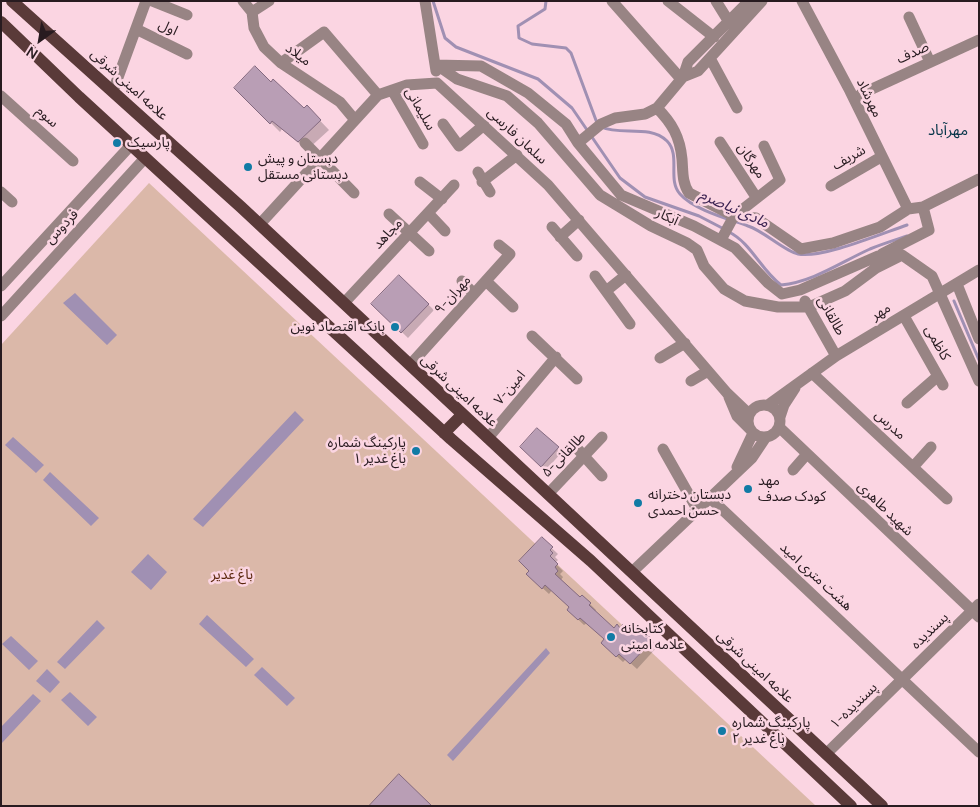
<!DOCTYPE html>
<html>
<head>
<meta charset="utf-8">
<style>
	body { margin:0 }
	#map { position:relative; width:980px; height:807px; overflow:hidden; background:#fbd5e2; font-family:Manrope,sans-serif }
	canvas { display:block }
	.frame { position:absolute; inset:0; border:2px solid #281b20; pointer-events:none }
	.north { position:absolute; left:15px; top:15px; width:50px; height:50px; -webkit-text-stroke:4px #fbd5e2; paint-order:stroke; rotate:212deg; font-size:14px; font-weight:700; line-height:20px; text-align:center; color:#281b20 }
	.north::after { content:''; display:block; margin:auto; width:18px; height:22px; background:#281b20; clip-path:polygon(50% 0,100% 100%,50% 72%,0 100%) }
</style>
</head>
<body>
<div id="map">
<canvas width="980" height="807"></canvas>
<div class="frame"></div>
<div class="north">N</div>
</div>
<script>
const ctx = document.querySelector('canvas').getContext('2d');
ctx.lineJoin = 'round';
function paint(path, color) { ctx.fillStyle = color; ctx.fill(path, 'evenodd'); }
function stroke(path, color, width, dash) { ctx.strokeStyle = color; ctx.lineWidth = width; ctx.lineCap = dash ? 'butt' : 'round'; ctx.setLineDash(dash || []); ctx.stroke(path); }
function label(font, color, halo, rows, align = 'center') {
  ctx.font = font + ' Manrope,"Noto Sans Arabic",sans-serif'; ctx.lineWidth = 5; ctx.setLineDash([]); ctx.textBaseline = 'middle'; ctx.strokeStyle = halo; ctx.fillStyle = color; for (const [text, x, y, turn = 0] of rows) {
    ctx.save(); ctx.translate(x, y); ctx.rotate((+turn || 0) * Math.PI / 180); ctx.textAlign = isNaN(turn) ? turn : align; if (halo) ctx.strokeText(text, 0, 0); ctx.fillText(text, 0, 0); ctx.restore();
  }
}
paint(new Path2D(`
	M149 183 816 806H1V345Z`), '#dbb8a9');
paint(new Path2D(`
	M75 293 117 335 107 345 63 303Z
	M295 411 304 420 203 527 193 519Z
	M13 437 44 465 36 473 5 445Z
	M50 472 99 518 91 526 43 480Z
	M148 554 167 572 151 590 131 572Z
	M207 615 254 659 246 667 199 624Z
	M97 620 105 628 65 669 57 662Z
	M11 636 38 661 29 670 2 644Z
	M546 648 550 653 453 761 447 755Z
	M262 667 295 698 287 706 254 675Z
	M47 669 60 682 50 693 36 681Z
	M70 692 97 717 88 726 61 700Z
	M33 694 41 701 2 743 1 727Z`), '#a090b3');
paint(new Path2D(`
	M271 83 304 110 307 107 329 130 307 150 282 129 280 132 236 88Z
	M399 277 434 310 408 338 373 304Z
	M558 448 562 452 546 470 526 452Z
	M542 539 558 554 555 557 558 560 555 563 563 571 560 574 563 577 561 580 580 599 582 597 590 604 596 610 595 612 614 630 620 629 632 634H638L641 630 658 646 637 669 626 659 623 662 602 643 605 640 587 623 584 625 568 610 571 608 552 590 549 594 534 580Z`), '#0003');
stroke(new Path2D(`
	M433 1 445 38 456 47 538 79 572 108 620 178 645 197 699 216 724 229
	M546 1 545 9 518 26 519 38 532 44 566 48 571 53 597 123
	M601 127C621 136 649 124 667 141 681 155 667 180 680 194 694 210 729 219 748 226 764 231 784 251 798 254 821 259 883 233 907 225
	M729 232C751 243 761 270 781 285 813 282 841 262 870 249 882 244 895 240 907 236
	M954 301 979 360`), '#a090b3', 3);
const building = new Path2D(`
	M255 66 271 82 273 79 304 108 307 105 321 120 298 142 272 121 270 124 234 88Z
	M399 275 429 304 401 333 371 304Z
	M537 428 559 447 541 467 520 447Z
	M542 537 553 547 550 550 553 553 550 556 558 564 555 567 558 571 555 574 580 597 582 595 591 603 589 605 614 628 617 624 620 628 623 624 632 632 635 629 638 632 641 629 653 640 630 664 619 654 616 657 601 643 604 639 580 618 578 620 567 610 569 607 545 585 542 589 526 574 529 571 519 561Z
	M399 774 432 806H369Z`);
paint(building, '#b99eb5');
stroke(building, '#83697f', 1);
stroke(new Path2D(`
	M152 1 187 15
	M243 1 252 12 254 28 264 47 281 63 340 102 355 120
	M425 1 436 71
	M612 1 681 79
	M668 1 714 37
	M716 1 729 22
	M802 1 850 91 908 209
	M252 12 269 1
	M909 17 930 62
	M136 29 187 54
	M710 58 737 108
	M281 63 324 32 378 95
	M435 65 481 66 528 93 566 124 578 143 621 195 694 226 735 248 768 283 782 294 800 290 878 256 902 255 932 276 979 381
	M437 65 457 79 507 96 538 123 600 195 651 226 687 243 697 250 704 266 724 289 745 301 778 307H809L845 291 876 268 898 257
	M683 77 688 62 749 1
	M392 90 423 144
	M113 91 146 1
	M861 94 979 40
	M1 96 73 161
	M657 108C672 123 680 137 682 159 683 171 682 183 689 193L734 216 756 218 801 249 833 243 880 227 908 209 923 207 979 179
	M443 124 459 146 484 125
	M720 142 756 197
	M305 143 354 193
	M578 143 601 124 615 118 645 114 657 108 683 77 698 71 762 1
	M478 172 490 192
	M420 182 442 199
	M482 182 517 155
	M831 186 881 157
	M1 192 12 202
	M428 213 445 231
	M389 214 429 251
	M260 224 378 95 407 85 437 83 548 185 727 393 749 414
	M552 227 577 256
	M560 237 579 220
	M721 240 734 216 780 180 764 146
	M882 254 929 230 923 207
	M595 276 630 324
	M462 281 474 294
	M486 281 513 307
	M957 284 979 339
	M1 286 131 145
	M606 291 626 275
	M805 301 836 356
	M344 303 454 185
	M1 316 145 158
	M904 316 943 385
	M532 336 577 379
	M660 358 685 343
	M410 365 510 254 499 245
	M812 373 947 499
	M691 381 708 371
	M729 397 737 416 750 429
	M907 403 938 376
	M748 421a16 16 0 1 1 32 0a16 16 0 1 1-32 0Z
	M768 405 836 356 979 270
	M780 417 784 405 795 388
	M779 427 979 617
	M488 438 556 357
	M574 445 602 476
	M663 449 697 509
	M737 467 753 433
	M913 467 931 447
	M793 470 807 454
	M548 494 602 437
	M709 497 979 752
	M632 572 752 458 766 437
	M826 754 979 604`), '#988484', 11);
stroke(new Path2D(`
	M12 1 241 207 882 806
	M1 22 79 97 451 439 591 561 851 806
	M444 433 462 415`), '#5a3a39', 12);
for (const [x, y, r, color] of [
	[117,143,5,"#117ba5"],
	[248,167,5,"#117ba5"],
	[395,327,5,"#117ba5"],
	[416,451,5,"#117ba5"],
	[748,489,5,"#117ba5"],
	[638,503,5,"#117ba5"],
	[611,637,5,"#117ba5"],
	[722,731,5,"#117ba5"]
]) { const dot = new Path2D(); dot.arc(x, y, r, 0, 2 * Math.PI); ctx.fillStyle = color; ctx.fill(dot); stroke(dot, '#fbd5e2', 2); }
label('14px', '#281b20', '#fbd5e2', [
	["اول",168,28,26],
	["صدف",913,53,-25],
	["میلاد",298,55,36],
	["علامه امینی شرقی",129,85,42],
	["مهرشاد",869,98,64],
	["سلیمانی",420,109,60],
	["سوم",47,117,42],
	["سلمان فارسی",517,136,43],
	["شریف",849,158,-30],
	["مهرگان",751,161,56],
	["آبکار",667,217,26],
	["فردوس",62,227,-47],
	["مجاهد",388,234,-47],
	["۹-مهران",453,295,-48],
	["مهر",881,312,-31],
	["طالقانی",831,316,61],
	["کاظمی",937,343,61],
	["۷-امین",510,388,-50],
	["علامه امینی شرقی",459,391,43],
	["مدرس",890,425,43],
	["۵-طالقانی",564,455,-46],
	["شهید طاهری",885,509,44],
	["هشت متری امید",816,577,43],
	["پسندیده",930,631,-44],
	["علامه امینی شرقی",755,667,43],
	["۱-پسندیده",854,706,-44]
]);
label('14px', '#281b20', '#fbd5e2', [
	["پارسیک",127,143],
	["دبستان و پیش",258,159],
	["دبستانی مستقل",258,175],
	["بانک اقتصاد نوین",385,327,"right"],
	["پارکینگ شماره",406,443,"right"],
	["۱ باغ غدیر",406,459,"right"],
	["مهد",758,481],
	["کودک صدف",758,497],
	["دبستان دخترانه",648,495],
	["حسن احمدی",648,511],
	["کتابخانه",621,629],
	["علامه امینی",621,645],
	["پارکینگ شماره",732,723],
	["۲ باغ غدیر",732,739]
], 'left');
label('14px', '#5b270d', '#fbd5e2', [
	["باغ غدیر",232,575]
]);
label('15px', '#043448', '#fbd5e2', [
	["مهرآباد",948,131]
]);
label('italic 15px', '#3c2352', '#fbd5e2', [
	["مادی نیاصرم",734,209,24]
]);
</script>
</body>
</html>
